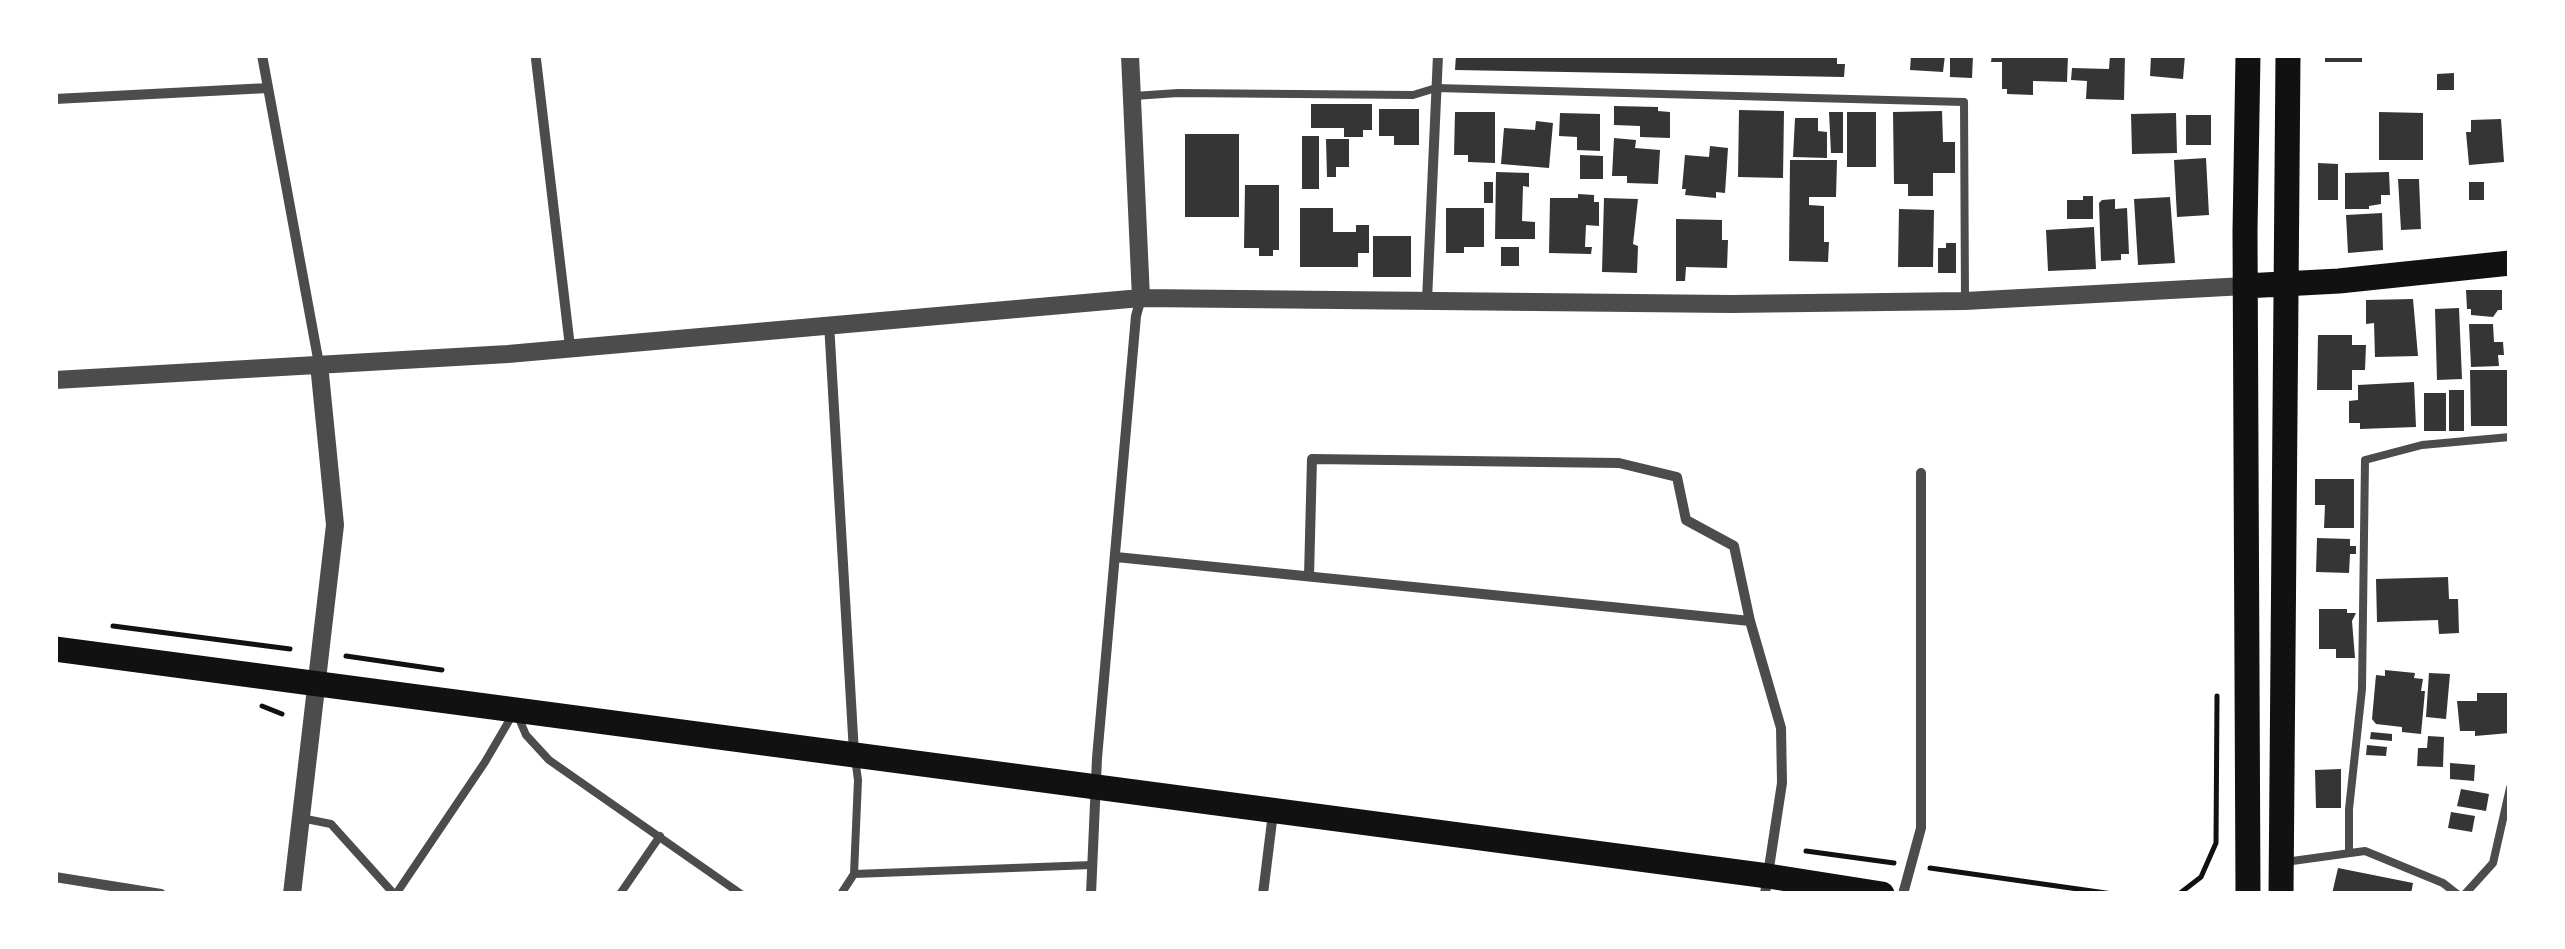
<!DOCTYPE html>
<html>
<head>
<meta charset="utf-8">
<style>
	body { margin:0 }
	#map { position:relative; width:2565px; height:949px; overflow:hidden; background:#fff; font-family:"Exo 2",sans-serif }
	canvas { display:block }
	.frame { position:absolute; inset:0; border:58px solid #fff; pointer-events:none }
</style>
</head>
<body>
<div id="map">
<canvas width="2565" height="949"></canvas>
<div class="frame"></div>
</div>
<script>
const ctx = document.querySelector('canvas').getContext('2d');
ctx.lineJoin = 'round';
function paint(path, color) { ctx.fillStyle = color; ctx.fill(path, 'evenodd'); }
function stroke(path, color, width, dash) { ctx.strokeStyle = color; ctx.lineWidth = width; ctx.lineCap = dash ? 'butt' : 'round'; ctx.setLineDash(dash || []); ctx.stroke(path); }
paint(new Path2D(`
	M1456 55H1837V64H1845L1844 77 1455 70Z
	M1911 55H1945L1943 72 1910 70Z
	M1950 55 1973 56 1972 78 1950 77Z
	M1992 55H2068L2067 82 2033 81V95L2007 94V89H2002V62H1991Z
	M2110 55H2125L2124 100 2086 99 2087 81 2071 80 2072 68 2109 69Z
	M2151 55H2185L2183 79 2150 76Z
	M2325 55H2362V62H2325Z
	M2454 73V90H2437V74Z
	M1311 104H1372V130H1363V137H1344V128H1311Z
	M1614 106 1658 107V111L1670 112V138L1640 137V126L1614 125Z
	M1379 109H1419V145H1394V136H1379Z
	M1739 110 1784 111 1783 178 1738 177Z
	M1942 111 1943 142H1955V173H1933V196H1908V184H1894L1893 112Z
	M1455 112H1495V163L1468 162V155H1454Z
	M1829 112H1843V153H1831Z
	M1847 112H1876V167H1847Z
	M2379 112 2423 113V160H2379Z
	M1560 113 1600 114V151L1577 150V137L1559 136Z
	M2176 113 2177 153 2132 154 2131 114Z
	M2186 115H2211V145H2186Z
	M1795 118H1818V131L1827 132V158L1793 157Z
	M2501 119 2504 162 2469 165 2466 132H2471V120Z
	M1536 121 1553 123 1549 168 1501 164 1504 128 1535 130Z
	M1185 134H1239V217H1185Z
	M1302 136H1319V189H1302Z
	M1614 138 1636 140 1635 148 1660 150 1658 184 1627 183V176H1612Z
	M1326 139H1349V167H1336V177H1327Z
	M1710 146 1728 148 1725 193 1716 192V198L1685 195 1686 189H1682L1685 155 1709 157Z
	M1580 155 1603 156V179H1580Z
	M2206 158 2209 215 2177 217 2174 160Z
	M1790 160H1837L1836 197H1809V205L1824 206V242H1829L1828 262 1789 261Z
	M2318 163 2338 164V200H2318Z
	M1496 172 1529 173V187L1523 186 1522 221 1535 222V239H1495Z
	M2389 172 2390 195H2381V204L2369 206V209H2345V173Z
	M2398 179H2419L2421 229 2401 230Z
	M1484 182H1493V203H1484Z
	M2469 182H2484V200H2469Z
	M1245 185H1279V250H1273V256H1259V248H1244Z
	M1578 194 1594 195V202H1599V226L1586 225 1585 247H1592L1591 254 1549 253 1550 198H1578Z
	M2083 196H2093V219H2067V200H2083Z
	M2170 197 2175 263 2138 265 2134 199Z
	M1604 198 1638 199 1633 244 1638 246 1637 273 1602 272Z
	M2115 199V209L2127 208 2129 254H2121V260L2101 261 2099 203 2102 200Z
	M1300 208H1333V232H1356V225H1369V253H1358V267H1300Z
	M1446 208H1484V247H1464V253H1446Z
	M1899 209 1934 210 1933 267H1898Z
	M2382 213 2383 250 2348 253 2346 215Z
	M1676 219 1722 220V240H1728L1727 268 1686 267 1685 281H1676Z
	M2094 227 2096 269 2048 271 2046 230Z
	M1373 236H1411V277H1373Z
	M1946 243H1956V273H1938V248H1946Z
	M1501 247H1519V266H1501Z
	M2466 290H2502V310H2498L2493 317 2471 315V309H2467Z
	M2413 299 2418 356 2375 357 2374 323 2366 324V300Z
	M2459 308 2462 379 2437 380 2435 309Z
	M2469 324H2493L2494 342H2503L2504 355H2498L2499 366 2471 367Z
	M2318 335H2352V345H2366L2365 370H2352V390H2317Z
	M2470 370H2510V426H2471Z
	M2414 382 2416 427 2360 429V423H2349V401L2358 400V385Z
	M2449 390H2464V431H2449Z
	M2424 393H2446V431H2424Z
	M2315 479H2354V528H2324L2325 505H2315Z
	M2317 538 2350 539V546H2356V554H2350L2349 573 2316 572Z
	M2448 577 2449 599H2458L2459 633 2439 634 2438 620 2377 622 2376 579Z
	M2319 609H2347V613H2356L2352 621 2355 658H2336V649H2319Z
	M2385 670 2415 673 2414 678 2423 679 2421 691H2425L2421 734 2402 732V727L2376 724 2372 719 2376 675 2385 676Z
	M2429 673 2450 674 2446 719 2426 717Z
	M2477 693H2510V733L2475 736V731H2460L2457 701H2477Z
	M2371 732 2392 734V741L2370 739Z
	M2428 736 2444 737 2443 767 2417 766 2418 748H2427Z
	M2367 745 2387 747 2386 756 2366 755Z
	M2450 763 2475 765 2474 781 2450 779Z
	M2341 769V808H2316L2315 770Z
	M2461 789 2489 794 2486 811 2457 806Z
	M2451 812 2475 816 2472 832 2448 828Z
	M2338 868 2413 883 2411 894H2332Z`), '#353535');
stroke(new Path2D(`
	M113 626 290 649
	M346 656 442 670
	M262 706 282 714
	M1806 851 1894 863
	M1930 868 2113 894
	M2179 894 2201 877 2216 843 2217 696`), '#111', 5);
stroke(new Path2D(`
	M1134 96 1178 93 1413 95 1436 88 1964 102 1965 301
	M517 714 526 735 549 760 741 894
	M301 818 331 824 394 894
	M2349 851V809L2362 689 2365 460 2422 445 2510 437
	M2285 862 2365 851 2443 883 2457 894
	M854 874 1092 865
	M396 894 485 762 513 714
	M620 894 660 836
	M841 894 854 874 858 780 855 758
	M2465 894 2493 863 2510 788`), '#4c4c4c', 8);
stroke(new Path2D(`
	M262 55 319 364
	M536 59 570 347
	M55 99 268 88
	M1427 300 1438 55
	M829 323 854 753
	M1116 557 1750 621
	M1309 576 1312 459 1619 463 1677 477 1686 520 1734 546 1750 621 1781 728 1782 783 1765 894
	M55 877 161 894
	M1091 894 1097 758 1136 316 1141 298
	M1263 894 1273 813
	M1903 894 1921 828V473`), '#4c4c4c', 10);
stroke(new Path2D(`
	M1130 55 1141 298
	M55 380 508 354 1141 298 1731 304 1965 301 2245 286
	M292 894 335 525 319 364`), '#4c4c4c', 18);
stroke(new Path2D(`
	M2248 55 2245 231 2248 894
	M2245 286 2339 281 2510 263
	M55 649 1768 876 1882 894
	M2281 894 2288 55`), '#111', 25);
</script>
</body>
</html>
